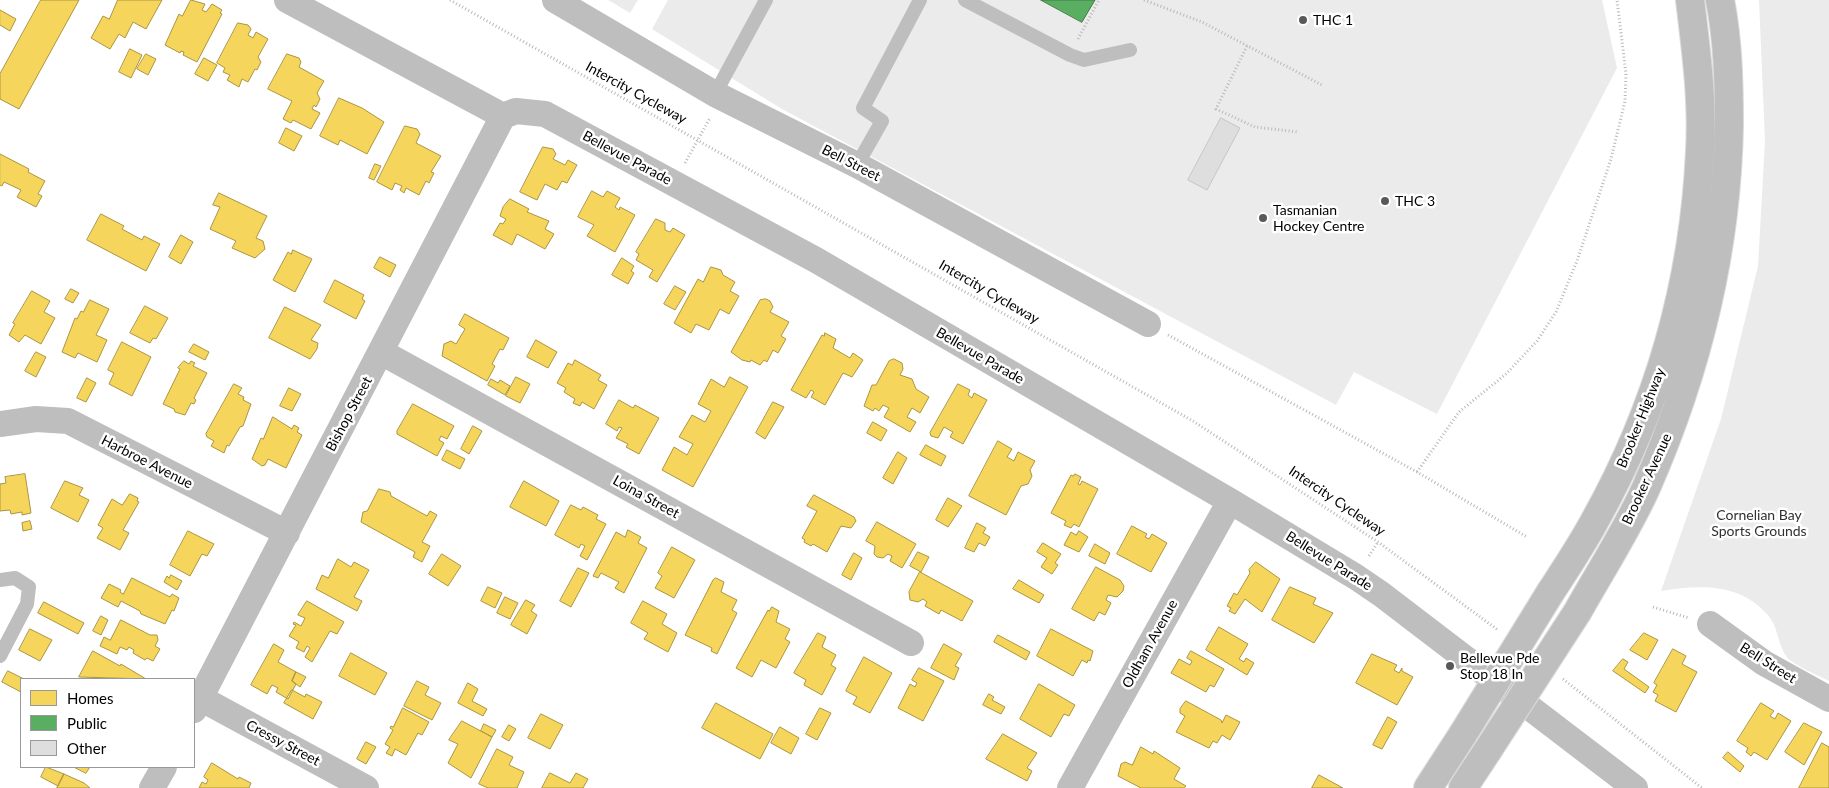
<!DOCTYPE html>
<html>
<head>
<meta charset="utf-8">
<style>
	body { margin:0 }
	#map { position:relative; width:1829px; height:788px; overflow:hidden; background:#fff; font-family:Lato,sans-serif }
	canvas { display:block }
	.legend { position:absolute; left:20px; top:678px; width:175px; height:90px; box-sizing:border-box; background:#fff; border:1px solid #999; margin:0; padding:6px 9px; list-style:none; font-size:15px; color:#000 }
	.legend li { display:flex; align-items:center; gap:10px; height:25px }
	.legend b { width:25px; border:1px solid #999 }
</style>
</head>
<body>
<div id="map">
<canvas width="1829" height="788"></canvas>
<ul class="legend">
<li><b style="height:14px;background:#f6d55c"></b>Homes</li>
<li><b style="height:14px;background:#5aae61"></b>Public</li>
<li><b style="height:14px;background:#dedede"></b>Other</li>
</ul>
</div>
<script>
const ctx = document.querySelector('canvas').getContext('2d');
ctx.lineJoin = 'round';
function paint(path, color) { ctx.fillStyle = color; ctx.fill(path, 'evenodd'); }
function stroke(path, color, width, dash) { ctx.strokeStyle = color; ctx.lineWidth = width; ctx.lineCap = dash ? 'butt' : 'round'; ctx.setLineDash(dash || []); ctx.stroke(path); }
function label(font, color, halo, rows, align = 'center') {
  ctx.font = font + ' Lato,sans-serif'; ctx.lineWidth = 5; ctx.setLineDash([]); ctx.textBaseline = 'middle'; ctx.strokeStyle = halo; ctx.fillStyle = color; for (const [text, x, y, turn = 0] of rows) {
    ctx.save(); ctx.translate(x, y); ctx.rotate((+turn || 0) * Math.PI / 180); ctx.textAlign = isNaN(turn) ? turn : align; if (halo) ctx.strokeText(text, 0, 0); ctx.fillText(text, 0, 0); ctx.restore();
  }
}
paint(new Path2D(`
	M608 0H638L630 13Z
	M668 0H1602L1617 68 1437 414 1354 372 1336 405 782 109 652 29Z
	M1759 0H1829V681C1819 676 1791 664 1786 656 1778 645 1778 628 1770 618 1742 582 1700 585 1661 591L1721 419 1758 266 1765 141Z`), '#ebebeb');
const homes = new Path2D(`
	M41 0H79L19 109 0 99V74Z
	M118 0H162L146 29 133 22 125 38 119 34 110 49 91 38 103 16 109 19Z
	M191 0 205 4 202 10 206 12 212 4 222 10 220 13 222 14 197 62 183 55 184 52 181 51 180 53 165 45 179 14 182 16Z
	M0 10 16 19 10 31 0 25Z
	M238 23 248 25 251 29 248 35 253 38 256 32 268 39 258 57 261 62 257 70 255 69 248 82 242 79 239 87 227 80 230 75 223 72 225 68 217 63Z
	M130 49 142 55 131 78 119 72Z
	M146 54 156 59 148 75 137 69Z
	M287 54 299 58 301 62 299 67 324 81 317 93 320 99 316 107 314 105 312 109 320 113 311 129 293 120 291 123 283 119 292 101 268 89Z
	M204 58 217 65 208 81 195 74Z
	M339 98 362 108 384 122 367 154 340 140 338 145 320 136Z
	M405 126 417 129 420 134 416 143 441 156 431 172 434 173 429 183 426 181 419 195 406 188 404 193 400 190 402 186 395 183 392 190 377 182Z
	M286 128 302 136 294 151 279 143Z
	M543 147 553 149 556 154 553 159 565 165 568 160 577 165 567 183 562 181 557 190 545 184 537 200 520 192Z
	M0 154 29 169 28 172 45 181 38 194 42 196 36 207 17 197 21 190 4 182 2 186 0 185Z
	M375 164 381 166 374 180 369 178Z
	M592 191 603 197 607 191 620 198 615 207 619 210 620 207 635 215 615 252 587 236 594 225 578 217Z
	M219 193 267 216 256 238 263 241 265 249 255 258 232 248 236 241 210 229 220 207 213 205Z
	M510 199 529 209 527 212 549 221 545 229 554 234 545 249 517 234 512 245 493 235 500 223 503 224 506 219 500 216 503 207Z
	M101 214 124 226 122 229 142 240 144 236 160 244 146 271 87 240Z
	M656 219 665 223V230L670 232 673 228 685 235 657 282 649 277 653 270 636 260 639 254 636 252Z
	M181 235 193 242 181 264 169 257Z
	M293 250 312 259 295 292 273 280 288 252 291 254Z
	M380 257 396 265 390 277 374 268Z
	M622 258 634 266 631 271 634 273 628 284 612 275Z
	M711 267 721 270 723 275 735 282 730 291 739 296 729 314 720 309 709 330 696 324 691 333 674 323 698 279 703 282Z
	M335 280 364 295 362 299 365 301 356 319 324 302Z
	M675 286 686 292 675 310 664 304Z
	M71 289 79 293 73 303 65 299Z
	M32 291 50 301 44 312 55 318 41 344 25 335 19 342 9 335 15 324 13 323Z
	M766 299 770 301 773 307 770 312 789 322 781 336 786 339 778 353 773 350 767 362 764 360 760 365 751 360 750 362 742 360 731 352 760 300Z
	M90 300 109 309 96 335 107 340 97 362 78 353 75 358 62 352 75 318 77 319 81 311 83 312Z
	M145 306 168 318 156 339 153 338 150 343 130 333Z
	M285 307 321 325 311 340 318 343 317 349 310 359 269 338Z
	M465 314 509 338 503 350 500 349 492 364 495 366 487 381 442 356 444 344 451 341 456 344 465 329 459 325Z
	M825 333 836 339 833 348 850 358 853 353 863 360 852 377 843 373 825 405 811 397 814 392 811 390 806 398 791 390 822 335 824 336Z
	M536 340 557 352 548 368 527 357Z
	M122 342 151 357 132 396 109 384 114 373 108 370Z
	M194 344 209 352 205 360 189 352Z
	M36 352 46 357 36 377 25 371Z
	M894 359 902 363 903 369 900 375 912 379 916 389 929 397 920 413 912 408 907 417 916 422 910 432 884 417 889 408 883 405 879 411 875 408 873 411 864 406 872 385H876L889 361Z
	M575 360 601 375 598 380 607 385 594 409 582 402 580 406 573 403 575 399 564 392 566 388 557 383 568 363 572 365Z
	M184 361 189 364 191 361 195 363 193 366 207 373 194 398 196 400 194 404 191 403 185 415 175 412 174 409 163 404 180 369 178 368Z
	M516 377 530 384 520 403 506 396Z
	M730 377 748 387 693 487 662 470 674 447 687 455 693 444 679 437 692 415 705 422 711 411 698 404 711 379 724 387Z
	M87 378 96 383 86 402 77 398Z
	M491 379 498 383 500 380 510 386 505 395 488 385Z
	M234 384 242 388 238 394 244 397 243 400 251 404 243 426 240 427 229 446 227 445 224 453 211 446 214 441 207 437 206 434Z
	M958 384 970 390 968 395 972 398 974 393 987 400 963 444 950 437 953 432 944 427 938 438 931 436 930 433Z
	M289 388 301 394 292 411 280 406Z
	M619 400 633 408 635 405 659 418 639 454 626 447 628 444 616 438 622 428 619 427 617 431 606 424Z
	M773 402 784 407 765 439 756 433Z
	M413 404 454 426 447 439 441 436 439 440 444 443 437 456 397 434V431Z
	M273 417 292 429 294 425 299 428 297 432 302 435 286 468 268 459 265 465 262 466 252 459 261 438 263 439Z
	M873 422 887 430 881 441 867 433Z
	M473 426 482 431 469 454 461 449Z
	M998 441 1012 449 1007 457 1014 461 1018 452 1035 461 1030 470 1032 476 1028 484 1021 486 1006 515 969 496Z
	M926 445 946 456 941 466 920 455Z
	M447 450 465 459 460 469 442 460Z
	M898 452 907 458 893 484 883 478Z
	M25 474 31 513 22 515V512L11 514 10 510 0 511V484L6 483 5 477Z
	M1075 474 1081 477 1078 484 1080 485 1082 481 1098 489 1079 527 1074 524 1071 528 1064 525 1066 521 1051 513 1071 475 1073 476Z
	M65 481 83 488 79 495 89 500 78 522 51 508Z
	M524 481 559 501 546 526 510 507Z
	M379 489 390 492 391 496 427 516 430 511 437 515 422 542 430 546 422 562 413 557 415 552 361 522 363 512 367 511Z
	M130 494 138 498 137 501 139 502 123 530 129 533 120 550 97 538 103 528 98 525 112 499 122 505Z
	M814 495 854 517 856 521 851 528 841 526 827 552 813 544 811 546 804 542 805 540 802 538 817 511 807 506Z
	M948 498 962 506 948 527 936 520Z
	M571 505 581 510 583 507 598 515 596 519 606 524 587 560 580 556 585 546 581 544 579 548 555 535Z
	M30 521 32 529 23 531 22 523Z
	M877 522 916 544 902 568 890 561 892 556 888 554 883 558 877 557 874 554 875 546 866 541Z
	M977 523 986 528 983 533 990 537 985 546 979 543 974 552 965 548Z
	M1132 526 1147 534 1145 537 1149 539 1152 534 1167 543 1151 572 1117 554Z
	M628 530 641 537 638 543 647 548 624 593 615 588 619 582 601 573 598 578 593 576 616 532 625 537Z
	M188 531 214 544 207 556 202 554 190 576 170 565Z
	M1079 531 1088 537 1079 552 1064 545 1071 532 1076 535Z
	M1043 543 1061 554 1055 563 1058 565 1052 574 1041 567 1047 558 1037 552Z
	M1095 544 1110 553 1105 564 1089 556Z
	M672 547 695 560 674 598 655 588 662 576 658 573Z
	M918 552 929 557 921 572 910 566Z
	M854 553 862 558 851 580 842 575Z
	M442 554 461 566 448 586 429 574Z
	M338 559 351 567 354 562 369 570 354 597 362 601 357 611 316 589 322 575 328 578Z
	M1256 562 1280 579 1262 612 1245 599 1235 614 1229 611 1231 608 1227 606 1234 593 1237 595 1250 573 1249 570Z
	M1096 567 1120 580 1124 586 1123 591 1117 597 1108 595 1106 600 1111 603 1105 615 1099 612 1094 621 1072 609Z
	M578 568 589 573 571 607 560 601Z
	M920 572 973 601 962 621 941 610 939 614 925 606 927 602 923 599 918 602 910 600 909 592Z
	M171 575 182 581 177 590 164 582 167 576 169 578Z
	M132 578 170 597 172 594 179 598 174 611 172 610 165 624 141 614 140 611 121 601 118 607 101 598 109 584 121 590 120 592 123 594Z
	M716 578 724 582 721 592 737 600 732 610 737 613 717 654 711 651 712 648 685 635 713 580Z
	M1019 580 1044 595 1039 603 1013 589Z
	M488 587 502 593 495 608 481 601Z
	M1290 587 1316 598 1313 604 1333 613 1314 643 1272 620Z
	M505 597 518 603 510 619 497 613Z
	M526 600 535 605 531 611 537 615 527 634 511 625Z
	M307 601 344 622 337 634 330 631 312 662 305 657 310 648 307 646 304 652 296 648 299 642 289 636 296 625 293 624 294 622 301 626 305 618 298 615Z
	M643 601 667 614 662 624 677 633 668 652 644 639 648 633 631 623Z
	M44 602 84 623 78 634 38 613Z
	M772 607 779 611 776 622 790 629 785 639 790 642 776 668 761 660 752 677 736 668 768 610 769 611Z
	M101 616 108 620 101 635 93 631Z
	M121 620 150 635H157L158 640 155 646 160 649 153 661 147 658 145 660 133 653 134 650 129 647 127 650 120 647 117 654 100 646 104 637 110 640Z
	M1219 627 1248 644 1239 659 1244 662 1246 658 1254 663 1247 675 1206 650Z
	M30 629 52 640 40 661 19 650Z
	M1051 629 1093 651 1090 661 1088 660 1087 663 1082 660 1073 676 1037 656Z
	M818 633 826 637 822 647 836 655 831 665 836 668 822 695 804 685 806 680 794 673Z
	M1644 633 1658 640 1647 660 1630 650Z
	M998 635 1030 652 1026 660 994 642Z
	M274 644 284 650 278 662 296 672 292 681 296 684 288 699 276 692 278 688 272 685 267 694 251 685Z
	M944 644 962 654 955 666 959 668 954 680 931 668Z
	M1673 649 1686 656 1682 664 1697 672 1676 712 1655 701 1658 695 1653 692 1657 685 1654 683Z
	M93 651 120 666 121 664 146 679 79 677Z
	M1191 651 1224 669 1214 687 1210 685 1206 692 1171 673 1179 659 1190 665 1192 661 1187 658Z
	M351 653 387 673 375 695 339 676Z
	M1372 654 1397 665 1394 670 1399 673 1402 668V671L1413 677 1397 705 1356 683Z
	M864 657 892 673 870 713 853 704 857 697 846 691Z
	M1623 659 1628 662 1624 669 1649 687 1645 693 1613 671Z
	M919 668 944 681 923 721 898 708 910 684 915 687 917 683 912 680Z
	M8 671 24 679H21V692L2 682Z
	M296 672 306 677 300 687 292 681Z
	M417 681 429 687 425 695 441 703 432 720 404 706Z
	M468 683 478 689 472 701 487 709 483 716 458 703Z
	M1039 684 1075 705 1069 716 1064 714 1051 737 1020 719Z
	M292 690 305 697 306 694 322 702 313 719 284 703Z
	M989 694 994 697 992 700 1005 707 1001 714 983 705Z
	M1186 701 1221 720 1222 723 1226 715 1240 722 1230 740 1222 735 1217 743 1213 741 1209 748 1176 732 1185 716 1180 713V709Z
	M716 703 773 734 760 759 702 728Z
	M1761 703 1774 711 1770 716 1775 719 1778 713 1791 721 1767 760 1754 752 1751 756 1746 752 1748 748 1737 741Z
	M403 708 429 722 422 735 418 733 406 755 395 749 392 756 386 753 390 747 385 744 393 730 390 728 391 726 393 727Z
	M820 708 831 713 817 740 806 734Z
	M541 714 563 725 550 749 528 738Z
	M1388 717 1397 722 1382 749 1373 745Z
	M462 721 492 737 471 778 448 763 458 744 449 740Z
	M1804 723 1822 732 1804 765 1785 752Z
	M484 724 496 730 492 737 481 731Z
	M509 725 516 729 509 741 502 737Z
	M780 727 799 738 791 754 771 743Z
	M1003 734 1037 753 1027 768 1032 771 1027 781 986 759Z
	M366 742 376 747 366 764 357 759Z
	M1822 743 1829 747V788H1799Z
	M1141 747 1153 754 1154 751 1180 768 1174 779 1186 786 1184 788H1141L1118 776 1121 764 1125 762 1132 765Z
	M497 749 513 757 509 765 524 772 517 788H488L479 784Z
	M1728 752 1744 766 1740 772 1723 758Z
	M212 763 238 779 239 777 251 783 249 788H199L202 782 206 784 208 780 204 777Z
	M46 767 64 774 58 786 41 777Z
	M74 767H90L86 773Z
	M550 773 570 783 576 773 588 779 583 788H542Z
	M64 774 84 783 90 788H57Z
	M1319 775 1343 788H1312Z`);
paint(homes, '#f6d55c');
stroke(homes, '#ac9540', 1);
const public = new Path2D(`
	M1041 0H1095L1082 22Z`);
paint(public, '#5aae61');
stroke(public, '#3f7a44', 1);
const building = new Path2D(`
	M1221 118 1240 128 1207 190 1188 180Z`);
paint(building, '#dedede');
stroke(building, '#c6c6c6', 1);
const trunk = new Path2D(`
	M1550 593C1565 570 1581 546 1594 522 1658 408 1694 282 1700 151 1703 101 1696 50 1690 0
	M1578 611C1601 570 1627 530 1646 488 1697 372 1727 251 1729 125 1729 83 1728 41 1720 0
	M1428 788 1463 734
	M1463 788 1488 750`);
stroke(trunk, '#dbdbdb', 30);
stroke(new Path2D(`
	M450 0 1193 421 1378 542 1498 630
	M1144 0 1202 22 1322 85
	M1078 39 1099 0
	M1247 46 1216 109 1255 127 1298 132
	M685 163 710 118
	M1168 335 1417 472 1527 537
	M1417 472 1459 412 1506 374 1537 341 1556 312 1577 261 1611 159 1625 101 1626 74 1617 0
	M1369 556 1378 542
	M1653 607 1689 618
	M1563 679 1702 788`), '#b9b9b9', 3, [1, 2.5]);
stroke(new Path2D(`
	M965 0 1070 55 1084 60 1130 50
	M715 94 766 0
	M857 165 882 121 863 108 920 0
	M0 580 15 578 29 587 27 604 0 656`), '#bebebe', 14);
stroke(new Path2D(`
	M287 0 503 116 516 111 545 114 816 260 1230 501 1356 577 1381 594 1635 788
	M555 0 715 94 857 165 1148 324
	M381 352 911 643
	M0 424 36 419 68 421 287 533
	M1710 624 1764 663 1829 699
	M200 698 366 788
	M194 710 503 116
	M152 788 164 767
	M1070 788 1230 501`), '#bebebe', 26);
stroke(trunk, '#bebebe', 28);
const trunkBridge = new Path2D(`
	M1463 734 1550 593
	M1488 750 1578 611`);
stroke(trunkBridge, '#dbdbdb', 30, []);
stroke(trunkBridge, '#bebebe', 28);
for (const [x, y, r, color] of [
	[1303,20,5,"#595959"],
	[1385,201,5,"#595959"],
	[1263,218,5,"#595959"],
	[1450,666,5,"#595959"]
]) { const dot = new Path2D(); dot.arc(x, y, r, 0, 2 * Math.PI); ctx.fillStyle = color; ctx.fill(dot); stroke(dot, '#fff', 2); }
label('14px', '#000', '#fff', [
	["THC 1",1313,20],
	["THC 3",1395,201],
	["Tasmanian",1273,210],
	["Hockey Centre",1273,226],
	["Bellevue Pde",1460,658],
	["Stop 18 In",1460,674]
], 'left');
label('14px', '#000', '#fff', [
	["Intercity Cycleway",636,93,29],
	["Bellevue Parade",627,158,28],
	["Bell Street",851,163,27],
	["Intercity Cycleway",989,292,30],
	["Bellevue Parade",980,356,30],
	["Bishop Street",349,414,-62],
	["Brooker Highway",1641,418,-68],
	["Harbroe Avenue",147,462,27],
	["Brooker Avenue",1647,479,-65],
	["Loina Street",646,497,29],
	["Intercity Cycleway",1337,501,34],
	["Bellevue Parade",1329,561,32],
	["Oldham Avenue",1150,644,-61],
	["Bell Street",1768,663,32],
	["Cressy Street",283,743,28]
]);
label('14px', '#313131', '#fff', [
	["Cornelian Bay",1759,515],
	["Sports Grounds",1759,531]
]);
</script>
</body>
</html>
